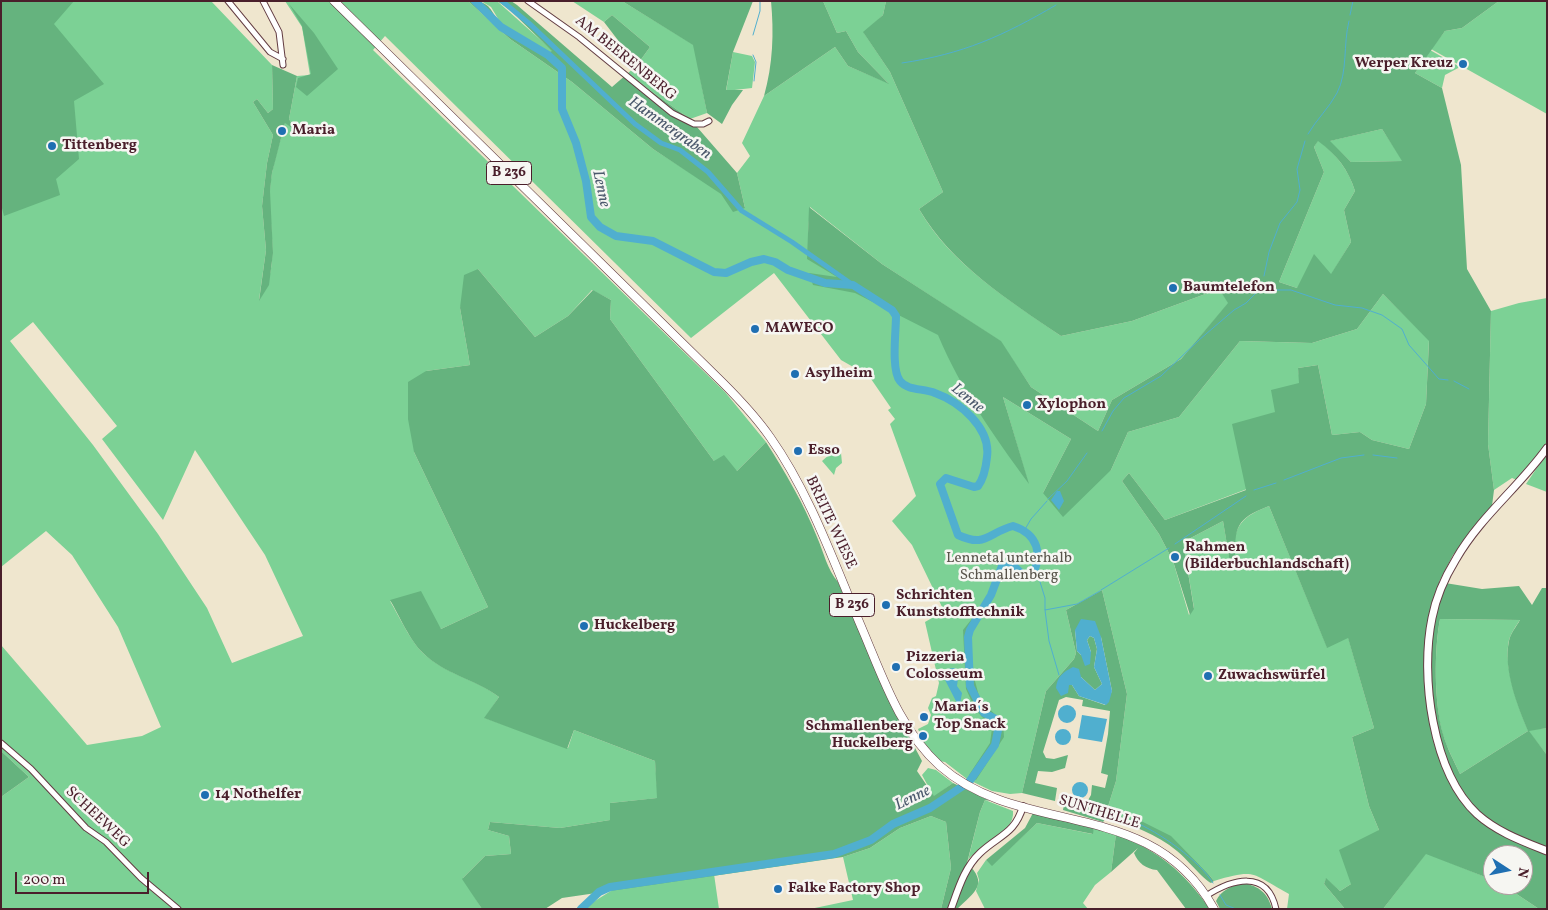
<!DOCTYPE html>
<html>
<head>
<meta charset="utf-8">
<style>
	body { margin:0 }
	#map { position:relative; width:1548px; height:910px; overflow:hidden; background:#efe6ce; font-family:Vollkorn,serif }
	canvas { display:block }
	.frame { position:absolute; inset:0; border:2px solid #4a1f2b; pointer-events:none }
	.north { position:absolute; left:1483px; top:845px; width:50px; height:50px; box-sizing:border-box; background:#f6f6f2; border:1px solid #b1a0a2; border-radius:50%; rotate:101deg; font-size:14px; font-weight:700; line-height:20px; text-align:center; color:#4a1f2b }
	.north::after { content:''; display:block; margin:auto; width:18px; height:22px; background:#1f6fb2; clip-path:polygon(50% 0,100% 100%,50% 72%,0 100%) }
	.scale { position:absolute; left:15px; top:872px; width:134px; height:22px; box-sizing:border-box; border:2px solid #4a1f2b; border-top:0; padding-left:6px; font-size:15px; line-height:18px; white-space:nowrap; color:#4a1f2b; -webkit-text-stroke:4px #f6f6f2; paint-order:stroke }
</style>
</head>
<body>
<div id="map">
<canvas width="1548" height="910"></canvas>
<div class="frame"></div>
<div class="north">N</div>
<div class="scale">200 m</div>
</div>
<script>
const ctx = document.querySelector('canvas').getContext('2d');
ctx.lineJoin = 'round';
function paint(path, color) { ctx.fillStyle = color; ctx.fill(path, 'evenodd'); }
function stroke(path, color, width, dash) { ctx.strokeStyle = color; ctx.lineWidth = width; ctx.lineCap = dash ? 'butt' : 'round'; ctx.setLineDash(dash || []); ctx.stroke(path); }
function label(font, color, halo, rows, align = 'center') {
  ctx.font = font + ' Vollkorn,serif'; ctx.lineWidth = 5; ctx.setLineDash([]); ctx.textBaseline = 'middle'; ctx.strokeStyle = halo; ctx.fillStyle = color; for (const [text, x, y, turn = 0] of rows) {
    ctx.save(); ctx.translate(x, y); ctx.rotate((+turn || 0) * Math.PI / 180); ctx.textAlign = isNaN(turn) ? turn : align; if (halo) ctx.strokeText(text, 0, 0); ctx.fillText(text, 0, 0); ctx.restore();
  }
}
paint(new Path2D(`
	M1 1H211L272 65 273 109 268 113 257 99 253 102 273 135 267 163 262 206 266 250 259 300C282 265 268 229 270 190 271 167 280 144 285 122L295 130 289 119 297 76 310 75 302 27 285 1H468L510 39 572 82 653 149 745 208 737 173 750 156 742 143 764 96 835 47 848 66 888 83 858 52 846 31 837 33 823 1H886L883 15 864 33 890 72 943 192 919 209C951 265 1009 300 1061 336L1132 321 1219 289 1229 303 1181 359 1112 400 1098 431 1031 387 1000 341 882 264 810 207 808 233 815 242 936 321 1027 479 1003 397 1071 439 1043 493 1111 470 1128 432 1179 417 1240 341 1312 343 1357 329 1383 294 1429 340 1426 404 1409 449 1372 440 1360 432 1332 435 1318 365 1298 368 1300 383 1275 412 1247 489 1165 520 1129 473 1122 481 1159 534 1173 561 1189 615 1194 608 1183 542 1223 521 1230 562C1236 529 1235 519 1269 506L1327 647 1348 637 1374 728 1352 737 1369 806 1379 830 1351 884 1340 891 1326 879 1324 884 1345 909H1287L1289 894C1251 874 1258 868 1214 881L1210 876 1139 820 1106 813 1116 781 1127 694 1102 590 1066 610 1076 653 1074 659 1046 691 1022 793 1010 794 992 791 967 779 945 762 939 761 924 744 918 729 928 724 931 715 928 708 932 698 936 696 939 683 925 622 944 611 912 545 892 521 916 496 890 424 895 419 888 410 891 408 869 376 841 360 774 273 691 338 385 36 373 50 725 392 766 442 737 471 714 461 610 319 611 300 592 290 568 316 535 337 478 269 460 308 470 365 426 371 414 452 488 607 441 629 390 601C399 616 411 642 423 653 445 674 476 679 499 697L485 718 568 748 574 730 655 761 658 798 610 803V820L560 828 490 822 488 830 509 836 511 854 485 856 463 878 482 909H1V797L29 777 1 751V645L87 745 142 736 161 727 118 627 72 555 46 531 1 567ZM33 322 117 426 102 439 163 520 195 450 265 555 303 636 232 663 207 608 158 534 93 445 10 341Z
	M481 1H497L553 51 547 52 503 27 491 7Z
	M572 1H622L694 45 707 113 690 119 627 74 637 65 650 47 612 15 604 22Z
	M1499 1H1547V114L1431 49 1445 31 1462 28Z
	M1430 50 1460 67 1445 75 1442 88 1415 73Z
	M733 52 752 56 755 62 752 88 726 91Z
	M1382 129 1403 161 1351 162 1329 141Z
	M1318 140C1337 155 1348 169 1355 191L1344 210 1351 242 1331 275 1297 288 1279 282 1324 172 1314 147Z
	M1547 298V444L1517 480 1512 478 1494 490 1488 444 1491 311 1519 303Z
	M837 448 841 453 842 463 836 468 834 475 822 461Z
	M1547 453V492L1526 484Z
	M1440 619 1520 620C1516 626 1511 633 1509 640 1503 666 1518 707 1528 730L1547 728V755L1528 731 1460 774C1454 761 1447 748 1443 735 1434 703 1434 651 1440 619Z
	M928 768 936 770 953 783 934 797 922 775Z
	M985 800 1013 811C1015 834 980 844 968 860L980 812Z
	M931 816 946 822 951 868 941 909H810L853 900 843 857 870 848 900 828Z
	M1037 823 1092 834 1094 827 1116 834 1111 872 1095 885 1083 903 1088 909H985L976 891 979 880 977 873 986 860 992 865Z
	M1426 853 1493 880V885H1503L1539 909H1383Z
	M714 874 719 909H582L614 889Z`), '#7cd195');
paint(new Path2D(`
	M1 1H74L54 24 104 84 74 101 79 159 56 179 60 195 4 216 1 204Z
	M468 1C494 1 488 11 503 26 512 36 535 45 547 52L552 51 509 9 497 1H511L517 5 612 87 627 74 690 119 737 173 745 208 733 212 721 194 653 149 572 82 510 39Z
	M622 1H753L733 52 726 90H743L732 105 722 124 707 113 693 45Z
	M771 1H823L837 33 846 31 858 52 889 84 848 66 835 47 764 96C773 64 774 33 771 1Z
	M886 1H1499L1462 28 1445 31 1415 73 1442 88 1461 165 1467 269 1491 311 1488 444 1494 490 1492 506 1453 555 1439 582 1482 589 1519 586 1532 605 1542 588H1547V728L1529 731 1547 755V909H1539L1503 885H1523V855H1493V880L1426 854 1383 909H1345L1324 884 1326 878 1340 891 1351 884 1339 850 1379 830 1369 806 1352 737 1374 728 1348 638 1327 648 1269 506C1235 519 1235 527 1235 561L1230 563 1223 521 1183 542 1194 609 1190 615 1173 561 1159 534 1122 481 1129 473 1165 520 1246 490 1232 424 1275 412 1271 390 1299 383 1298 368 1318 365 1332 435 1360 432 1372 440 1409 449 1426 404 1429 341 1383 294 1357 329 1312 343 1240 341 1179 417 1128 432 1111 470 1063 517 1043 493 1071 439 1003 397 1029 484C994 436 961 390 938 335L855 293 813 285 809 273 837 277 807 259 809 207 882 264 1001 341 1031 387 1098 431 1112 400 1181 359 1228 303 1219 289 1132 321 1061 336C1008 300 952 265 919 209L943 192 890 72 863 32 883 15ZM1382 129 1402 161 1351 162 1330 141ZM1318 141C1337 155 1348 169 1355 191L1344 210 1351 242 1331 274 1314 254 1297 288 1279 282 1324 172 1314 147ZM1440 619 1520 620C1516 627 1510 634 1509 641 1503 669 1517 705 1528 731L1460 774C1454 761 1447 748 1443 734 1434 703 1434 651 1440 619Z
	M289 4 314 33 338 69 307 96 296 87 298 78 311 74 302 26Z
	M612 15 650 47 637 65 604 22Z
	M272 65 297 76 289 119 296 131 285 123 272 173 270 191 273 253 269 285 259 301 266 250 262 206 267 163 273 135 253 102 257 99 268 113 273 109Z
	M478 269 535 337 568 316 593 290 611 300 610 319 714 461 724 455 737 471 766 442C785 472 804 504 817 537 824 553 827 569 838 582L891 703 922 761 917 771 934 796 953 783 990 801 985 800 980 812 967 863C989 884 975 892 957 909H941L951 868 946 822 931 816 900 828 870 848 843 857 562 898 545 909H482L462 879 485 856 511 854 509 836 488 830 490 822 560 828 610 820V803L657 798 655 761 574 730 567 749 484 718 499 697C475 679 444 674 423 653 410 641 399 615 390 600L421 591 441 629 488 607 414 452 408 419V382L426 371 470 365 460 308 464 275Z
	M1102 590 1127 694 1116 781 1106 813 1139 820 1171 836 1210 876 1214 881 1211 883C1204 880 1186 858 1177 851 1157 834 1131 825 1107 817L1103 822 1063 810 1066 793C1076 798 1072 802 1087 802L1091 795 1092 785 1105 788 1108 775 1101 773 1108 734 1110 711 1082 706 1083 700 1066 697 1059 700 1043 752 1046 758 1054 759 1068 755 1065 768 1052 772 1038 771 1035 783 1057 788 1055 801 1022 793 1046 691 1074 659 1076 653 1066 610ZM1075 630 1101 637 1112 691 1105 705 1079 696 1072 685H1069L1081 677 1095 690 1102 684 1094 667 1097 649 1094 638 1090 636 1087 640 1091 652 1081 655 1077 651Z
	M982 606 987 609 971 634 970 662 980 700 1003 722 1004 737 976 780 969 775 990 743 992 728 975 709 966 689 963 630Z
	M1 751 29 777 1 797Z
	M1033 813 1094 827 1093 834 1037 823 992 866 986 860 1025 828Z
	M1116 834C1161 853 1181 869 1210 909H1186L1157 870C1146 869 1138 863 1134 853L1138 848 1111 872Z
	M1243 883C1259 886 1268 893 1272 909H1220L1216 901C1221 890 1232 886 1243 883Z`), '#65b37e');
paint(new Path2D(`
	M1057 491H1060L1064 501 1059 510 1051 500Z
	M1081 619 1095 621 1101 637 1112 691 1109 702 1106 705 1079 696 1072 685H1069L1068 693 1061 696 1056 688C1057 677 1063 672 1073 667L1079 669 1081 677 1095 690 1102 684 1094 667 1097 649 1094 638 1090 636 1087 640 1091 652 1090 664 1085 666 1081 655 1077 651 1075 630Z
	M954 668 959 671 957 686 962 693 960 704 958 705 944 678 947 669Z
	M1058 714a9 9 0 1 1 18 0a9 9 0 1 1-18 0Z
	M1082 715 1107 719 1102 742 1078 738Z
	M1055 737a8 8 0 1 1 16 0a8 8 0 1 1-16 0Z
	M1072 790a8 8 0 1 1 16 0a8 8 0 1 1-16 0Z`), '#50afcf');
stroke(new Path2D(`
	M1350 15 1353 1
	M753 35 760 11V1
	M753 55 756 62 754 81
	M902 63C963 54 1003 36 1056 5
	M1308 134C1316 120 1329 108 1337 93 1348 72 1343 44 1349 21
	M1264 276 1269 252 1280 223 1297 202 1300 190 1297 169 1305 141
	M1262 288 1268 289
	M1276 290H1291L1335 305 1362 308 1382 315 1402 329 1409 345 1439 379 1448 380
	M1454 381 1469 389
	M1102 431 1113 411 1124 398 1161 376 1199 340 1234 310 1246 303 1261 288 1262 282
	M1373 455 1397 458
	M1284 480 1341 458 1364 455
	M1254 490 1276 483
	M1048 499 1067 481 1087 453
	M1024 531 1031 519 1047 501
	M1175 544 1246 496
	M1036 569 1045 598V610L1077 604 1100 591
	M1101 590 1169 548
	M1045 610 1049 641 1059 675
	M1104 814C1113 817 1124 819 1134 822 1158 831 1200 861 1213 883
	M1220 895 1226 905 1236 909`), '#50afcf', 1);
stroke(new Path2D(`
	M502 1 531 25 635 124 661 143 680 150 708 172 742 211 792 242 853 285`), '#50afcf', 5);
stroke(new Path2D(`
	M475 1 501 27 548 55 562 68V109L576 143 586 181 591 217 600 227 616 236 653 241 714 272 726 273 751 262 764 259 775 262 788 270 825 283 853 285 892 310 896 316C896 331 891 370 900 381 908 391 923 388 935 393 960 402 991 428 987 457 986 467 984 478 978 486L974 487 946 478 940 484 958 535C986 548 987 533 1013 526 1038 534 1043 554 1032 576H1024L1012 564 1002 566 991 595 970 630 968 637 970 686 984 713 996 719 999 725 995 745 969 782 930 808 893 824 871 840 834 854 610 887 599 892 581 909`), '#50afcf', 8);
const minor = new Path2D(`
	M228 1 270 52 283 59
	M263 1 279 32 283 65
	M528 1 579 37 672 113 694 124H703L709 121
	M1 743 31 769 86 828 106 842 141 878 178 909
	M1206 896C1231 880 1267 868 1276 909`);
const tertiary = new Path2D(`
	M951 909C958 890 964 868 980 853 999 835 1015 834 1023 806`);
const secondary = new Path2D(`
	M1547 448C1519 487 1480 517 1456 559 1445 577 1436 597 1432 618 1420 676 1432 772 1477 814 1497 832 1522 841 1547 851`);
const primary = new Path2D(`
	M334 1 723 383C740 400 756 417 770 437 811 495 835 566 863 631 883 678 900 730 940 766 1023 839 1151 795 1214 909`);
stroke(minor, '#633d43', 7);
stroke(tertiary, '#633d43', 8);
stroke(secondary, '#633d43', 9);
stroke(primary, '#633d43', 9);
stroke(minor, '#fff', 5);
stroke(tertiary, '#fff', 6);
stroke(secondary, '#fff', 7);
stroke(primary, '#fff', 8);
for (const [x, y, r, color] of [
	[1463,64,5,"#1f6fb2"],
	[282,131,5,"#1f6fb2"],
	[52,146,5,"#1f6fb2"],
	[1173,288,5,"#1f6fb2"],
	[755,329,5,"#1f6fb2"],
	[795,374,5,"#1f6fb2"],
	[1027,405,5,"#1f6fb2"],
	[798,451,5,"#1f6fb2"],
	[1175,557,5,"#1f6fb2"],
	[886,605,5,"#1f6fb2"],
	[584,626,5,"#1f6fb2"],
	[896,667,5,"#1f6fb2"],
	[1208,676,5,"#1f6fb2"],
	[924,717,5,"#1f6fb2"],
	[923,736,5,"#1f6fb2"],
	[205,795,5,"#1f6fb2"],
	[778,889,5,"#1f6fb2"]
]) { const dot = new Path2D(); dot.arc(x, y, r, 0, 2 * Math.PI); ctx.fillStyle = color; ctx.fill(dot); stroke(dot, '#f6f6f2', 2); }
for (const [x, y, w] of [
	[509,173,45],
	[852,605,45]
]) { const box = new Path2D(); box.roundRect(x - w / 2, y - 11.5, w, 23, 4); ctx.fillStyle = '#f6f6f2'; ctx.fill(box); stroke(box, '#4a1f2b', 1); }
label('bold 14px', '#4a1f2b', null, [
	["B 236",509,173],
	["B 236",852,605]
]);
label('15px', '#4a1f2b', '#f6f6f2', [
	["AM BEERENBERG",625,59,39],
	["BREITE WIESE",830,523,65],
	["SUNTHELLE",1099,813,17],
	["SCHEEWEG",97,818,43]
]);
label('bold 15px', '#4a1f2b', '#f6f6f2', [
	["Werper Kreuz",1453,64,"right"],
	["Maria",292,131],
	["Tittenberg",62,146],
	["Baumtelefon",1183,288],
	["MAWECO",765,329],
	["Asylheim",805,374],
	["Xylophon",1037,405],
	["Esso",808,451],
	["Rahmen",1185,548],
	["(Bilderbuchlandschaft)",1185,565],
	["Schrichten",896,596],
	["Kunststofftechnik",896,613],
	["Huckelberg",594,626],
	["Pizzeria",906,658],
	["Colosseum",906,675],
	["Zuwachswürfel",1218,676],
	["Maria´s",934,708],
	["Top Snack",934,725],
	["Schmallenberg",913,727,"right"],
	["Huckelberg",913,744,"right"],
	["14 Nothelfer",215,795],
	["Falke Factory Shop",788,889]
], 'left');
label('15px', '#59544b', '#f6f6f2', [
	["Lennetal unterhalb",1009,559],
	["Schmallenberg",1009,576]
]);
label('italic 16px', '#4c596d', '#f6f6f2', [
	["Hammergraben",669,129,35],
	["Lenne",600,189,78],
	["Lenne",967,399,39],
	["Lenne",913,799,-26]
]);
</script>
</body>
</html>
